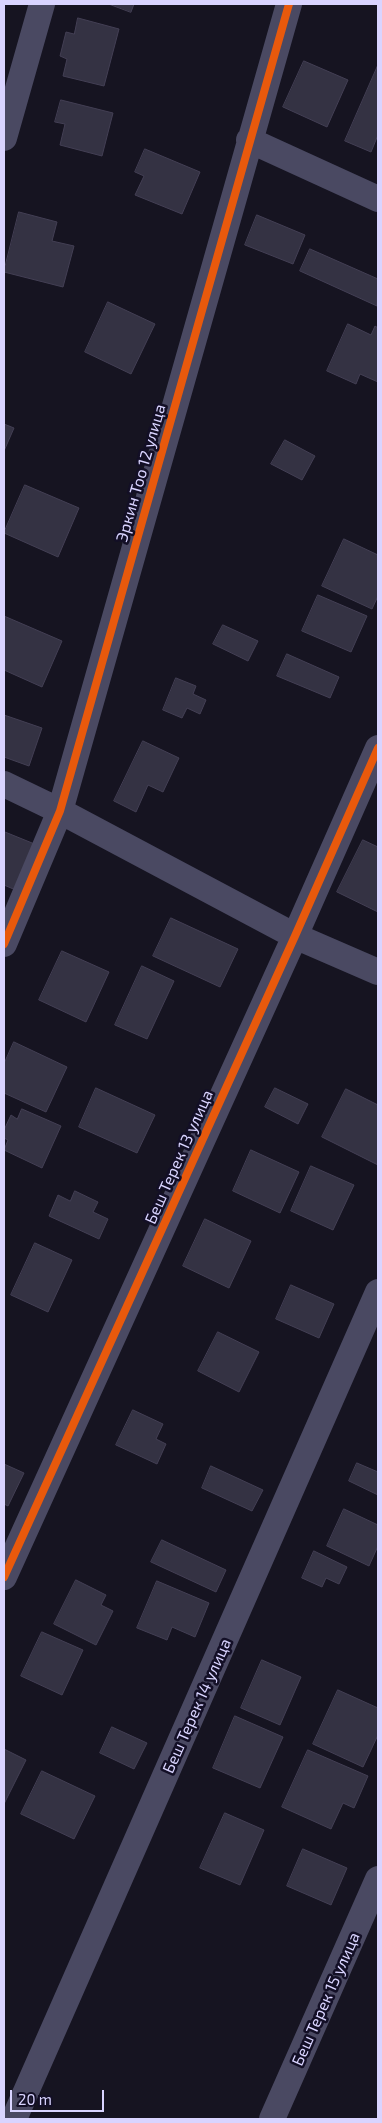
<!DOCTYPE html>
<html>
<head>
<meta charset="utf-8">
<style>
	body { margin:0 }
	#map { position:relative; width:382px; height:2123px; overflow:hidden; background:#161421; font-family:"Exo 2",sans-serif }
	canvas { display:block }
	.frame { position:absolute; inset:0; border:5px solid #d9d4ff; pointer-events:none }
	.scale { position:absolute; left:10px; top:2090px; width:94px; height:22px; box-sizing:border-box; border:2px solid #d9d4ff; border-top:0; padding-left:6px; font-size:15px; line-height:18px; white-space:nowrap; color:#d9d4ff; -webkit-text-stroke:4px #130f26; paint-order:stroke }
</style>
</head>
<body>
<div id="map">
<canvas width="382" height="2123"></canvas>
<div class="frame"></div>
<div class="scale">20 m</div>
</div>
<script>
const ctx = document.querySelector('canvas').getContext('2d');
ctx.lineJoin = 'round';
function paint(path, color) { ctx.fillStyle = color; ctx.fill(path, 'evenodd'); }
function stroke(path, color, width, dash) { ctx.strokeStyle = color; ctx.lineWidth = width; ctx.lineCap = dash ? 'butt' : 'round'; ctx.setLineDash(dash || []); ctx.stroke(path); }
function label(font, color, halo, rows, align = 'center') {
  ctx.font = font + ' "Exo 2",sans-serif'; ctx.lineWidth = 5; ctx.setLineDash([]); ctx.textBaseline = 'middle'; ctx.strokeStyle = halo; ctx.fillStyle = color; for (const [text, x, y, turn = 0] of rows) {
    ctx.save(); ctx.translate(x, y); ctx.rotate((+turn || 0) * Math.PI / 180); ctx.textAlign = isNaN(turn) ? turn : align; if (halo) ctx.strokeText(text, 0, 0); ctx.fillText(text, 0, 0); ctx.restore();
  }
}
const building = new Path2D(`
	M109 4H134L131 12Z
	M78 18 119 29 104 86 63 76 67 59 60 56 66 32 74 34Z
	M304 61 348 80 327 127 283 107Z
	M378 65V135L371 152 345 141Z
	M61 100 113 113 102 156 60 145 65 124 55 122Z
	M145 149 200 172 182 214 135 195 144 176 135 172Z
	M19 212 57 222 52 241 74 246 63 287 4 272Z
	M257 215 305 235 293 264 245 245Z
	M310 249 378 279 377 306 300 271Z
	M108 302 155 324 131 374 85 352Z
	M348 324 371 335 375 326 378 328V382L360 374 356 384 327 371Z
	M4 424 14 428 4 451Z
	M285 440 315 456 302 480 271 464Z
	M25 485 79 508 58 557 4 533Z
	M344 539 378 555V596L372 609 322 586Z
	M318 595 367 616 351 652 302 631Z
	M4 616 62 641 42 687 4 670Z
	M223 625 258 641 248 661 213 644Z
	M287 654 339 677 330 698 277 676Z
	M176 678 196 686 193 694 206 700 200 714 187 708 182 718 163 710Z
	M4 715 42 728 29 766 4 757Z
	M143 741 179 758 163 792 148 785 136 812 114 801Z
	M5 832 37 845 18 891 4 885Z
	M363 840 378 847V912L337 892Z
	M171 918 238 949 220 987 153 956Z
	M62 951 109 972 86 1022 39 1000Z
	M142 966 174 981 147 1039 115 1025Z
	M14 1042 67 1067 46 1112 4 1093V1064Z
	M96 1088 155 1115 137 1153 79 1127Z
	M275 1088 308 1104 298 1124 265 1107Z
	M346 1089 378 1105V1165L322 1137Z
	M22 1109 61 1126 42 1168 4 1150 8 1140 4 1138V1130L11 1115 17 1119Z
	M251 1150 299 1172 280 1213 233 1191Z
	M311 1166 354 1185 333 1230 291 1211Z
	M75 1191 98 1202 93 1212 108 1219 99 1239 49 1216 58 1195 70 1201Z
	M205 1219 251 1241 229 1288 183 1266Z
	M35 1243 72 1260 48 1312 11 1295Z
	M291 1285 334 1304 319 1338 276 1319Z
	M218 1332 259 1352 239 1392 198 1371Z
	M133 1410 163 1424 156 1439 166 1444 157 1464 116 1445Z
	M357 1463 378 1472V1495L349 1481Z
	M4 1464 24 1473 8 1506 4 1504Z
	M211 1466 263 1490 252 1511 202 1488Z
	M344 1509 378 1525V1546L369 1566 327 1546Z
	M162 1540 226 1570 216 1592 151 1562Z
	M314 1551 347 1567 339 1584 326 1578 322 1587 302 1578Z
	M76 1580 106 1595 101 1605 113 1611 96 1645 54 1624Z
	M157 1581 209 1603 195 1637 172 1627 167 1640 137 1628Z
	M42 1632 83 1650 62 1695 21 1676Z
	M262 1660 301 1677 280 1725 241 1708Z
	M338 1690 378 1708V1735L363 1767 313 1744Z
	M235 1716 283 1737 260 1788 213 1768Z
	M112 1727 147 1743 134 1769 100 1753Z
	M4 1749 26 1760 4 1804Z
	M308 1750 368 1776 354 1808 343 1803 331 1829 282 1807Z
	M42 1771 95 1796 74 1839 21 1814Z
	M225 1813 264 1830 240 1885 200 1868Z
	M303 1849 347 1868 331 1905 287 1886Z`);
paint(building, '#343243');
stroke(building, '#433f54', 1);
stroke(new Path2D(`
	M4 138 42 4
	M249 140 378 199
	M4 784 60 811 295 936 378 972
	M4 944 60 811 289 4
	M4 1577 295 936 378 748
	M14 2119 378 1292
	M272 2119 378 1879`), '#4a4962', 26);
stroke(new Path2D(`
	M4 944 60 811 289 4
	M4 1577 295 936 378 748`), '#e8590c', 8);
label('16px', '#d9d4ff', '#130f26', [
	["Эркин Тоо 12 улица",141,473,-74],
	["Беш Терек 13 улица",179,1157,-66],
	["Беш Терек 14 улица",197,1706,-66],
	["Беш Терек 15 улица",326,1999,-66]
]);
</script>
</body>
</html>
